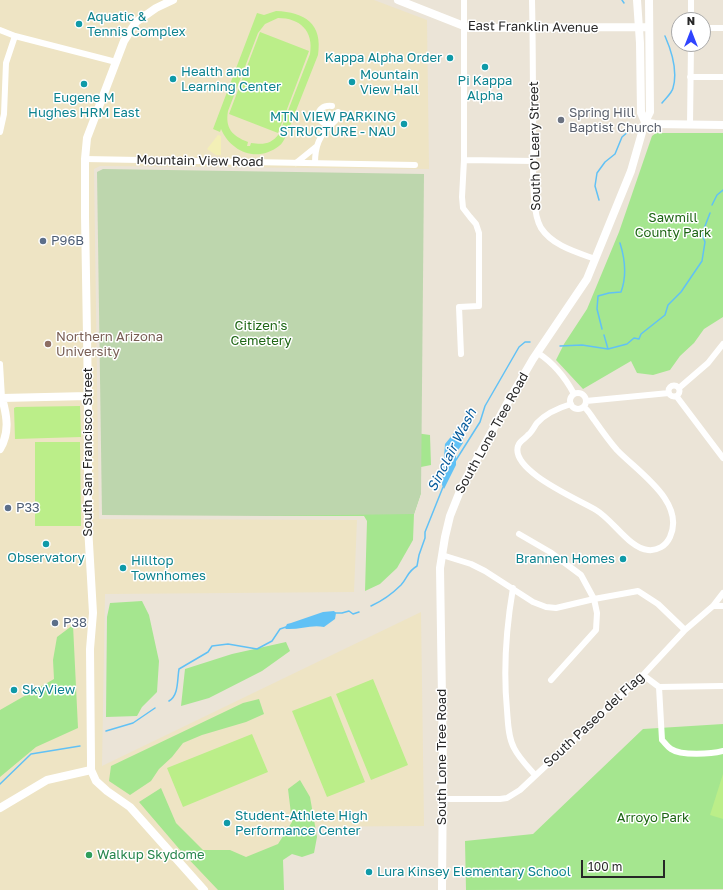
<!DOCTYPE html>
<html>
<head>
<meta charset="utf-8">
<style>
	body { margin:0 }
	#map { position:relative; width:723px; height:890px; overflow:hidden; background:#ebe4d7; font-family:"Golos Text",sans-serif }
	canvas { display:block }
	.north { position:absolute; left:671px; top:12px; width:40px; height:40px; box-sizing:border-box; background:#fff; border:1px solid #a9a9a9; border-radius:50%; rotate:0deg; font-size:11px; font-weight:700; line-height:16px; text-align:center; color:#272727 }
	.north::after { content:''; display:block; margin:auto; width:14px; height:18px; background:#2f44ff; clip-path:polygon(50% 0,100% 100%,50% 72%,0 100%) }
	.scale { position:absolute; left:581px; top:860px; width:84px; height:18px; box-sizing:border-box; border:2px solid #272727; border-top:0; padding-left:5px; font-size:12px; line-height:14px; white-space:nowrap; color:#272727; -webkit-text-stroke:3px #fff; paint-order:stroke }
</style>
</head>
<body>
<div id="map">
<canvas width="723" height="890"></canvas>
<div class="north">N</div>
<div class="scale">100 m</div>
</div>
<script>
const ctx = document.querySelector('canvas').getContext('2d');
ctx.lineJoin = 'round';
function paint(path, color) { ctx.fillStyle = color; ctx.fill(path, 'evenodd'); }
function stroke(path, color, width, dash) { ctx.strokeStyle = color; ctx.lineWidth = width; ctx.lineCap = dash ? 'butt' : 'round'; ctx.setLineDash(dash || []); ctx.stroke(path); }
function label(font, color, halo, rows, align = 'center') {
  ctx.font = font + ' "Golos Text",sans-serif'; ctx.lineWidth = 3; ctx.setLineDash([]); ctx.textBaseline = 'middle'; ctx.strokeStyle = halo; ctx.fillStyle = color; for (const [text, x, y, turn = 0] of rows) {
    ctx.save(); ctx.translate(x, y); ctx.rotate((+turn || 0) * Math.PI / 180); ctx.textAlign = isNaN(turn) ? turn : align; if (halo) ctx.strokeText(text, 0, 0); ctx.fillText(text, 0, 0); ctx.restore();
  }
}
paint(new Path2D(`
	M0 0H374L427 20 429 169 100 166 94 169 99 519 357 520 354 592 105 594 102 766 421 612 424 826 280 827 281 890H0Z`), '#eee4c4');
paint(new Path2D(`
	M656 133H723V317L704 329 694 343 680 356 670 370 653 375 637 373 631 361 583 389 556 360 564 344 587 309 619 232 652 136Z
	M401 431 430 435 431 465 421 467V493L414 514 413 540 397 568 380 584 365 591 367 521 364 516H262L264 477Z
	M142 601 149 615 159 661 157 692 142 707 137 716 106 717 107 617 110 603Z
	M73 625 78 728 36 747 0 777V710L54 679 53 660 57 637Z
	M286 642 290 651 262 671 209 698 181 706 185 669 232 654Z
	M259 699 264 714 246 722 202 735 183 743 172 757 159 769 151 781 130 795 109 781 111 766 243 703Z
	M723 724V889L466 890 465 841 533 834 643 729Z
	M300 780 310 797 317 837 314 853 302 857 292 854 283 860 284 890H218L181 851 139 802 161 788 176 823 203 850H230L246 857 278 844 292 822 288 789Z`), '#a5e68f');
paint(new Path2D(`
	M218 135 221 136V155H216L207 149Z`), '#f3efb6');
paint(new Path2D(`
	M103 169 424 174 421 493 414 514 262 516 102 515 97 172Z`), '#bdd6ad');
paint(new Path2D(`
	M276 11C305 12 323 24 318 55L286 136C284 140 282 144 279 146 257 163 231 152 221 129L220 132 213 129 257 13 264 15ZM278 18C300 18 314 31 310 54L279 134C271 144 264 145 251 143L250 146H247L248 142C232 136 225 128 228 111L258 33 265 24Z
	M260 32 309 51 278 133 229 114Z
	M80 406 81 437 15 439 14 408 16 407Z
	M35 442H80L81 526H35Z
	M373 679 408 765 371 780 336 694Z
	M331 696 365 782 327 797 292 711Z
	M252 734 268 772 183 807 167 768Z
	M723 774V819L710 815Z`), '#bbee89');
paint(new Path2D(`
	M458 428 463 431V443L456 453V465L444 489 442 485 445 444Z
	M334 611 336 613 335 619 324 627C312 624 299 630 286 629L285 628 287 624 291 623 323 612Z`), '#61c1f5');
stroke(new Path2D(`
	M622 0 624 3
	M662 103C665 99 672 93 673 88 678 71 672 52 665 36
	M599 200 595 186 597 173 605 162 615 154 622 137 629 131
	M712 205 717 195 723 190
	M602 329 597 309 598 296 609 293 621 292C627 276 625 259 620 243
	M604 335 608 349
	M560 346 582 345 608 349 627 344 634 338 639 339 641 334 665 315 668 305 681 292 702 261 705 242 702 234 710 213
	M456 460 480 422 485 406 519 347 525 342H530
	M371 606C382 601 393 593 401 585 408 577 407 572 417 566L419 555 425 538V532L443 487
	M335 613H342L349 611 353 614 359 612
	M169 701C179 695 177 680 179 669L208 652 212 646 228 644 257 649 272 641 280 629 286 627
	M106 731 133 723 155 708
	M0 784 31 754 80 746`), '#61c1f5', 1.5);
stroke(new Path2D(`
	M532 0C533 46 533 91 533 137 534 159 530 210 541 228 553 246 576 252 595 259
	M691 20V0
	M703 28H723
	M0 30 15 36 116 62
	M690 77H723
	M332 106C313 104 315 126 332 124L337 119 338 112
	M690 125 691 44
	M0 132 4 114 6 63 15 36
	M85 159 415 165
	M464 160 534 161
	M296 163 317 146
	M315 163C315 147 319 135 332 124
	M538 353C555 364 565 377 574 394
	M461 354 459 307 479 306V233L476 224 470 217 463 208 462 197 464 160V0
	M0 364 2 398
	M668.5 391a5.5 5.5 0 1 1 11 0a5.5 5.5 0 1 1-11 0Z
	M679 388 708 363 723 344
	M570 401a8 8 0 1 1 16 0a8 8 0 1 1-16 0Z
	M677 397 723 458
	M586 401 669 393
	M571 404C558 408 546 413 537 423 534 427 532 432 528 435 525 439 519 441 518 446 510 471 580 500 596 510 613 520 630 549 648 550 657 551 666 546 670 537 686 502 638 472 617 450 609 441 602 431 595 421 591 416 589 411 584 407
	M519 534 550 552 581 575 594 599 597 613 596 630 551 680
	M442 555 471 564 485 571 533 602 546 607 556 608 594 599 638 591 658 604 685 630
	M513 588C506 629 503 668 507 710 508 722 508 737 514 748 519 758 528 767 535 775
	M713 606H723
	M643 675 659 687 723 686
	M659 687 662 740C665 743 668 747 671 749 681 756 712 754 723 751
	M443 799H500L507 798 520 790 643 675 685 630 713 606 723 593`), '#fff', 6);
stroke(new Path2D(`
	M173 0 156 8 136 22 124 41 87 138 85 159V216L88 396V526L93 613 90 649 91 761V770L96 781 107 791 130 807 204 890
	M398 0 469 28 649 27
	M637 0 640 43 641 113 645 122
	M645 122 655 124 723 125
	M2 398 88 396
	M0 449C10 432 7 416 2 398
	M0 808 47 780 91 770
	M442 890 443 764 440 568 445 537 450 516 462 486 509 400 533 359 587 279 631 171 645 122 650 112 649 0`), '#fff', 8);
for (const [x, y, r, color] of [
	[79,24,4,"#0f9aa8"],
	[450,58,4,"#0f9aa8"],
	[485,67,4,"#0f9aa8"],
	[173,79,4,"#0f9aa8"],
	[352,82,4,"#0f9aa8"],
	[84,84,4,"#0f9aa8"],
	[561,120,4,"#6b7280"],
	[404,124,4,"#0f9aa8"],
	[43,241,4,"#5c6f8a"],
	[48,344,4,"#8d6e63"],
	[8,508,4,"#5c6f8a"],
	[46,544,4,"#0f9aa8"],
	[623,559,4,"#0f9aa8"],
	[123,568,4,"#0f9aa8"],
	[55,623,4,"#5c6f8a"],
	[14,690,4,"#0f9aa8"],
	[227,823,4,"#0f9aa8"],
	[89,855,4,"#2e9e5b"],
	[369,872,4,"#0f9aa8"]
]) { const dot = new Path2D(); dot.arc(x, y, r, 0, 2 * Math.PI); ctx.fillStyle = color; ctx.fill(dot); stroke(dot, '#fff', 1.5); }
label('13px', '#0d838f', '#fff', [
	["Aquatic &",87,17],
	["Tennis Complex",87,32],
	["Kappa Alpha Order",442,58,"right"],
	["Health and",181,72],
	["Learning Center",181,87],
	["Mountain",360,75],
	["View Hall",360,90],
	["Pi Kappa",485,81,"center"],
	["Alpha",485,96,"center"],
	["Eugene M",84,98,"center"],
	["Hughes HRM East",84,113,"center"],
	["MTN VIEW PARKING",396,117,"right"],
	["STRUCTURE - NAU",396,132,"right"],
	["Observatory",46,558,"center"],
	["Brannen Homes",615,559,"right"],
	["Hilltop",131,561],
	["Townhomes",131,576],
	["SkyView",22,690],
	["Student-Athlete High",235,816],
	["Performance Center",235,831],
	["Lura Kinsey Elementary School",377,872]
], 'left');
label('13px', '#272727', '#fff', [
	["East Franklin Avenue",533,27,1],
	["South O'Leary Street",535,146,-91],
	["Mountain View Road",200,161,1],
	["South Lone Tree Road",492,433,-61],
	["South San Francisco Street",88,452,-90],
	["South Paseo del Flag",594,720,-43],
	["South Lone Tree Road",442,757,-90]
]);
label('13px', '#5b616d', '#fff', [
	["Spring Hill",569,113],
	["Baptist Church",569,128]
], 'left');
label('13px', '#1e6615', '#fff', [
	["Sawmill",673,218],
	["County Park",673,233],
	["Citizen's",261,326],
	["Cemetery",261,341],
	["Arroyo Park",653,818]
]);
label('13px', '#4e5e75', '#fff', [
	["P96B",51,241],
	["P33",16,508],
	["P38",63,623]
], 'left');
label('13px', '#785e54', '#fff', [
	["Northern Arizona",56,337],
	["University",56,352]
], 'left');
label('13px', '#27864d', '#fff', [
	["Walkup Skydome",97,855]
], 'left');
label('italic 14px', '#055b9c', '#fff', [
	["Sinclair Wash",452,450,-63]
]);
</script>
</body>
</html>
